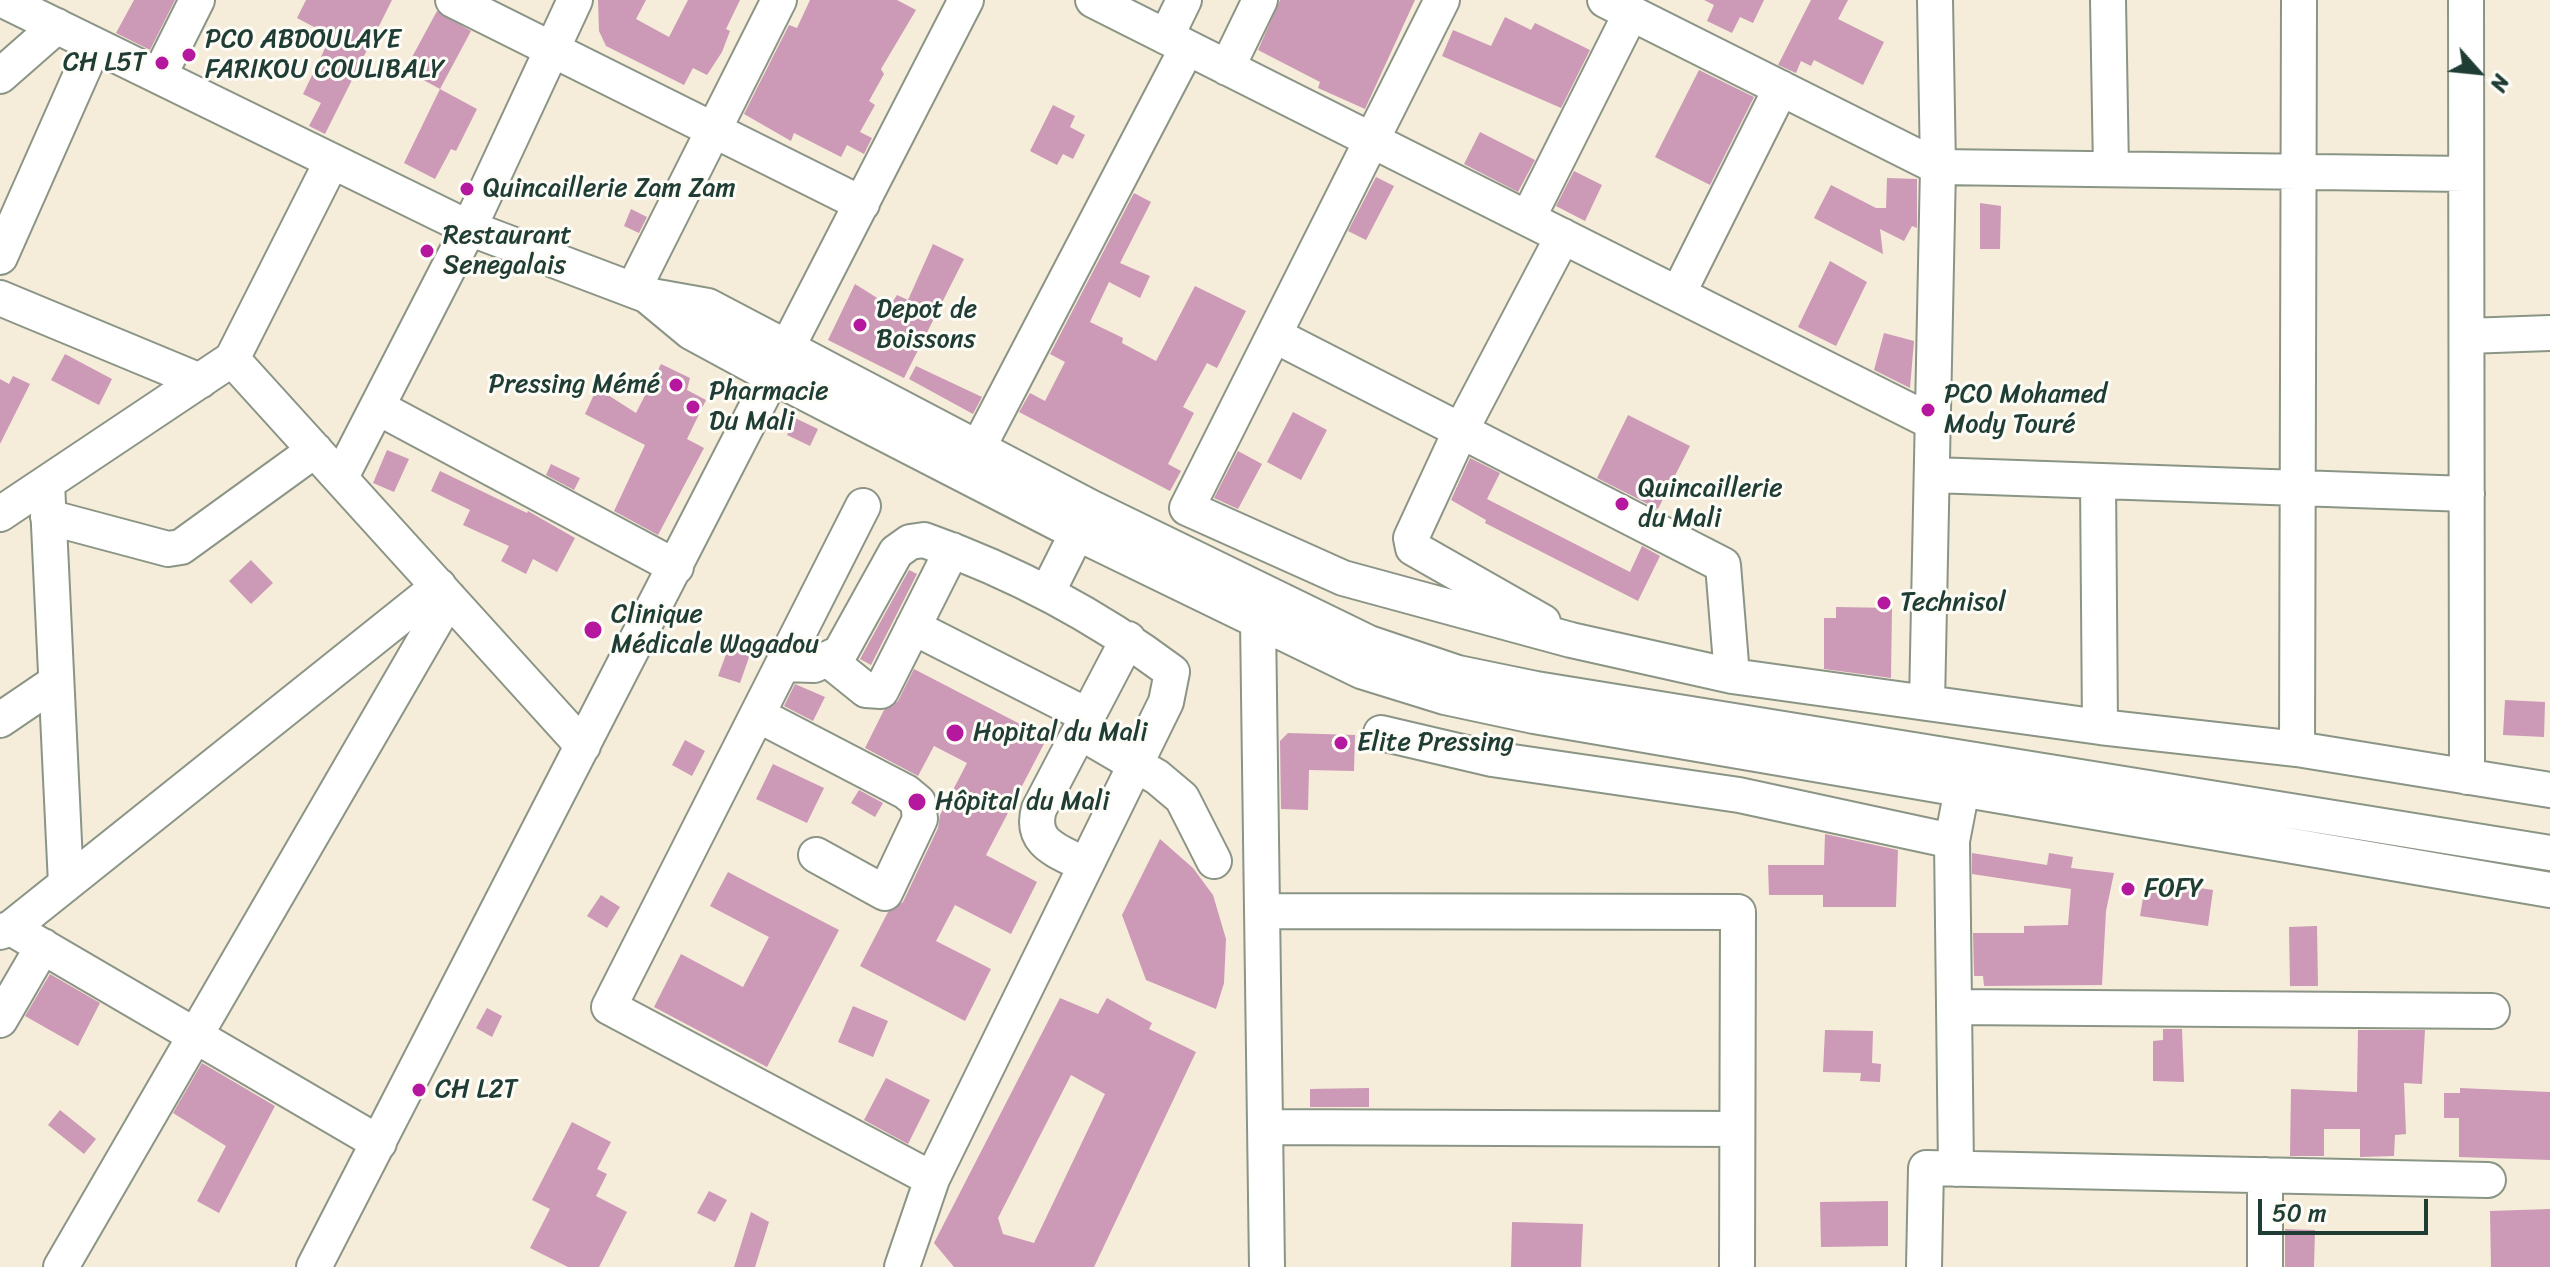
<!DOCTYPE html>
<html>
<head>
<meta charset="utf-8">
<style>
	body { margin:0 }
	#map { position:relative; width:2550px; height:1267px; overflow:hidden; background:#f5edd9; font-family:Sriracha,sans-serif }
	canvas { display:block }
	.north { position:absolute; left:2438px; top:32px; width:80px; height:80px; -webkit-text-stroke:6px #fdfcf7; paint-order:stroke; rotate:117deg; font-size:22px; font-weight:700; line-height:32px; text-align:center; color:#1f3d34 }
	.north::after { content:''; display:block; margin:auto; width:28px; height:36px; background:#1f3d34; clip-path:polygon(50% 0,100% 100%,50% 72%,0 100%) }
	.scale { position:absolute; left:2258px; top:1199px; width:170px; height:36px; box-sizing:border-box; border:4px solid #1f3d34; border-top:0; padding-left:10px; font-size:24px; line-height:28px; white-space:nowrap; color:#1f3d34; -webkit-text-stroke:6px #fdfcf7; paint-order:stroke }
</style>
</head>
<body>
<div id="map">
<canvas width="2550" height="1267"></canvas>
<div class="north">N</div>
<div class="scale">50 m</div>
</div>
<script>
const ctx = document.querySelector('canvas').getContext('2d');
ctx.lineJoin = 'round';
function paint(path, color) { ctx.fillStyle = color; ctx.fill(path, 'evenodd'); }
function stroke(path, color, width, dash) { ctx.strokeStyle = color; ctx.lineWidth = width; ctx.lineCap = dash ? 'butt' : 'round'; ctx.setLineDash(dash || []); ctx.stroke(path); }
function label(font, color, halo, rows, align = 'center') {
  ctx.font = font + ' Sriracha,sans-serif'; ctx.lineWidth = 6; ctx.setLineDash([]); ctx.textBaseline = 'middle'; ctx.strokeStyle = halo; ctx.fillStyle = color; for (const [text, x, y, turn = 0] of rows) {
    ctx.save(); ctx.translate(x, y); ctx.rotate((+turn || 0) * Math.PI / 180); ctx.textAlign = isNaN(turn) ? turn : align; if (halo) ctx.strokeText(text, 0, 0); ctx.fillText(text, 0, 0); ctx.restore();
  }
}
paint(new Path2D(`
	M134 0H175L150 50 116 33Z
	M306 0H392L325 134 309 126 321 103 303 94 331 36 297 18Z
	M598 0H646L636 19 669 37 688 0H740L726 29 730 31 722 52 707 75 693 68 684 85 606 46 599 31Z
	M810 0H897L916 10 881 69 884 74 869 101 875 105 860 132 872 138 864 154 847 145 841 157 794 133 791 141 744 114 789 25 797 28Z
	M1280 0H1415L1365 109 1318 88 1320 82 1258 50Z
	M1704 0H1764L1753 23 1740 17 1732 33 1707 21 1714 5Z
	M1811 0H1848L1838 19 1884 42 1863 85 1814 60 1811 66 1801 61 1796 73 1778 65Z
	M437 11 471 31 440 89 405 70Z
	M1505 17 1531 30 1535 23 1590 50 1561 108 1442 56 1453 30 1491 46Z
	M1699 70 1754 97 1710 185 1655 157Z
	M440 89 477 109 456 151 451 149 435 179 404 163Z
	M1053 105 1075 116 1070 127 1085 135 1073 159 1063 154 1057 165 1030 151Z
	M1480 132 1535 160 1518 192 1464 164Z
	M1574 171 1602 185 1585 221 1556 206Z
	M1376 177 1394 186 1366 240 1348 231Z
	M1887 178 1917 179V228L1912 226 1904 241 1880 229 1883 254 1814 218 1831 185 1876 208H1886Z
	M1134 193 1151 202 1120 263 1150 276 1140 298 1109 282 1090 322 1123 338 1122 343 1156 361 1195 286 1246 311 1217 368 1207 363 1183 407 1194 413 1168 464 1181 471 1170 491 1019 412 1030 393 1045 401 1065 362 1050 354Z
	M1980 203 2001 206 2000 249H1980Z
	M631 209 647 217 639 233 624 226Z
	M933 244 964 259 904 378 828 340 855 284 890 306 897 295 908 300Z
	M1830 261 1867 282 1836 346 1798 327Z
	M1884 333 1914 341 1910 388 1874 370Z
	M65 354 112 379 99 405 51 380Z
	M661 364 690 378 687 390 706 400 687 439 704 448 658 535 614 511 645 445 585 414 597 388 636 413Z
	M916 366 982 397 973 414 909 379Z
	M13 376 30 384 0 444V379L9 384Z
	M1293 412 1327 430 1301 480 1267 462Z
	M1628 415 1690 446 1658 509 1597 478Z
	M795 418 818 429 810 446 787 435Z
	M387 450 409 459 394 492 373 483Z
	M1238 451 1262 464 1238 509 1214 498Z
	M1470 458 1500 473 1487 499 1630 572 1642 546 1660 556 1638 601 1485 523 1486 520 1451 500Z
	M551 464 580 478 574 490 546 475Z
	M440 471 527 513 528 511 575 538 557 572 533 559 526 574 501 561 509 546 463 525 470 510 431 491Z
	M251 560 273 583 251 604 229 581Z
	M909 570 917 574 871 665 860 659Z
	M1836 607 1892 608 1891 678 1824 669V618H1836Z
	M732 638 753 646 740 683 718 676Z
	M914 669 1047 738 986 855 1037 882 1011 934 955 905 936 941 991 969 965 1021 860 966 888 912 903 902 938 828 940 815 967 763 934 746 918 776 865 748 884 710 898 701Z
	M795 684 825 697 813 721 784 706Z
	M2505 700 2545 702 2544 737 2503 735Z
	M1288 733 1355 735 1354 771 1309 770 1308 810 1281 809 1280 741Z
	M685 740 705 751 692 776 672 765Z
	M773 764 824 788 807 823 756 799Z
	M859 790 883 803 875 817 851 803Z
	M1825 834 1898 850 1896 907H1823V895H1769L1768 865H1824Z
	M1160 839 1193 868 1213 895 1226 939 1224 983 1216 1009 1146 980 1122 915Z
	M1972 853 2047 865 2049 853 2073 857 2071 868 2114 873 2106 911 2102 985 1984 986 1983 976H1974L1973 933H2024V926L2068 925 2071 889 1972 874Z
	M728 872 839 930 767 1067 654 1007 681 954 743 987 769 937 710 906Z
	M2146 880 2213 890 2208 926 2140 916Z
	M601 895 620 907 607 928 587 916Z
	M2317 926 2318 986H2290L2289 927Z
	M50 974 100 1003 78 1046 25 1016Z
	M1060 998 1098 1014 1107 998 1152 1023 1149 1029 1196 1052 1094 1267H954L934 1243ZM1071 1075 1105 1094 1034 1243 1003 1234 998 1218Z
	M853 1006 888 1021 873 1057 838 1042Z
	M487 1008 502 1016 492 1037 476 1028Z
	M2163 1029H2182L2184 1082 2153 1081V1041L2163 1040Z
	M1825 1030 1873 1031 1872 1063 1881 1064 1880 1082 1860 1081 1861 1073 1823 1072Z
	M2358 1030H2425L2422 1084 2404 1083 2406 1134 2395 1135 2394 1156 2360 1157V1129H2324V1156H2290L2291 1089 2357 1092Z
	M202 1063 275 1106 219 1213 197 1201 226 1146 173 1113Z
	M886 1078 930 1100 908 1144 864 1120Z
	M1369 1088V1107H1310V1089Z
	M2460 1088 2550 1092V1160L2459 1157V1118H2444V1093H2460Z
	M60 1110 96 1139 84 1154 48 1125Z
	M572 1122 611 1142 597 1169 607 1174 596 1196 627 1212 599 1267H568L530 1248 550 1209 532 1200Z
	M709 1191 727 1200 715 1222 697 1213Z
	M1888 1201V1246L1821 1247 1820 1202Z
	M2550 1209V1267H2491L2490 1211Z
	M751 1212 769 1222 755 1267H734Z
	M1512 1222 1583 1224 1581 1267H1511Z
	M2285 1229 2315 1230 2314 1267H2285Z`), '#cc99b6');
const minor = new Path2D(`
	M3 0 469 228 646 295 708 306 1090 507 1369 643 1458 673 1536 689 2550 853
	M453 0 862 204
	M1093 0 1934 423
	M1442 0 1187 508 1343 578 1571 640 1732 676 2100 727 2297 749 2550 790
	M1605 0 1938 167 2466 174
	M2108 0 2111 169
	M2466 0 2467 777
	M1166 37 1184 0
	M1227 68 1260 0
	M0 76 57 26
	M159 76 197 0
	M1528 218 1631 13
	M0 257 94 45
	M633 290 779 0
	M1678 294 1781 88
	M0 298 200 381
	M650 298 691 332 774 377 1077 533 1361 671 1445 697 1534 716 2550 890
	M1274 335 1723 565 1732 676
	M2467 336 2550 333
	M232 359 583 746
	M377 407 676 567
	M978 448 1187 48
	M1933 475 2467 494
	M341 477 469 228 575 0
	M2098 481 2100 727
	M47 483 66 884
	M0 514 232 359 332 161
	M48 517 168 549 181 547 315 450
	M1047 593 1086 515
	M1258 622 1267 1267
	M1543 622 1413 548 1411 538 1461 430 1563 236
	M913 627 1088 716
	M830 661 866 690 881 691 952 550
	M783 664 814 665 840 653 896 552 910 542 924 540C1012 571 1097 616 1172 672L1166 702 932 1179 609 1007 863 506
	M1927 703 1938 167 1935 0
	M758 715 906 792 918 802 920 819 885 893 816 855
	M0 720 56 682
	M1080 732 1157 777 1182 798 1214 861
	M1381 733 1492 759 1739 795 1952 841
	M2297 749 2299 0
	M1085 865C1059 851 1029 844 1039 809L1128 639
	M1263 911 1738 912 1737 1267
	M11 928 379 1143
	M0 932 11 928 439 586
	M1954 1007 2492 1011
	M0 1020 43 946
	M1265 1127 1737 1129
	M1956 1169 1952 841 1962 789
	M61 1267 449 598
	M314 1267 966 0
	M902 1267 932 1179
	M1924 1267 1926 1168 2488 1180
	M2265 1267V1175`);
stroke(minor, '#8a9586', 38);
stroke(minor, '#fff', 34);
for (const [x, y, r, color] of [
	[189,55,8,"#b5179e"],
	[162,63,8,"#b5179e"],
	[467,189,8,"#b5179e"],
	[427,251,8,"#b5179e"],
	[860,325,8,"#b5179e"],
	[676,385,8,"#b5179e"],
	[693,407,8,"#b5179e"],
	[1928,410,8,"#b5179e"],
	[1622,504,8,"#b5179e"],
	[1884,603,8,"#b5179e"],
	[593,630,10,"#b5179e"],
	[955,733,10,"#b5179e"],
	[1341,743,8,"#b5179e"],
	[917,802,10,"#b5179e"],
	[2128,889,8,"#b5179e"],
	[419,1090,8,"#b5179e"]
]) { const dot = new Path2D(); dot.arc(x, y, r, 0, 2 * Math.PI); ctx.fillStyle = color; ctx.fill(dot); stroke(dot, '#fdfcf7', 3); }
label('26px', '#1f3d34', '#fdfcf7', [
	["PCO ABDOULAYE",205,40],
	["FARIKOU COULIBALY",205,70],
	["CH L5T",146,63,"right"],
	["Quincaillerie Zam Zam",483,189],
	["Restaurant",443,236],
	["Senegalais",443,266],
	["Depot de",876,310],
	["Boissons",876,340],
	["Pressing Mémé",660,385,"right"],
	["Pharmacie",709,392],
	["Du Mali",709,422],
	["PCO Mohamed",1944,395],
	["Mody Touré",1944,425],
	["Quincaillerie",1638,489],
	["du Mali",1638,519],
	["Technisol",1900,603],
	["Clinique",611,615],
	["Médicale Wagadou",611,645],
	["Hopital du Mali",973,733],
	["Elite Pressing",1357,743],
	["Hôpital du Mali",935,802],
	["FOFY",2144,889],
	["CH L2T",435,1090]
], 'left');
</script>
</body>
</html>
